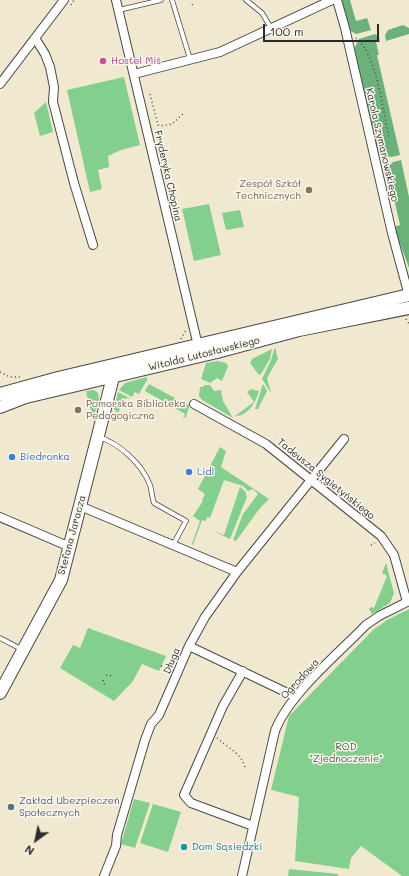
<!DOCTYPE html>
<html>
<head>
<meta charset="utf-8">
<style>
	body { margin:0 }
	#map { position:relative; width:409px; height:876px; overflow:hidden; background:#f1e9cf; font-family:Mali,sans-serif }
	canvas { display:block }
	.north { position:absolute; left:16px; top:820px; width:40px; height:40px; -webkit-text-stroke:3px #fbf7ec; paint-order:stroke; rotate:213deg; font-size:11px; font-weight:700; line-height:16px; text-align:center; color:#2b2b2b }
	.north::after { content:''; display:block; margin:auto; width:14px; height:18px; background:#2b2b2b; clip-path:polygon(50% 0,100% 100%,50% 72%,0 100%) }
	.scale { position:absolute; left:263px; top:24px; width:116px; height:18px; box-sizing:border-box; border:2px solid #2b2b2b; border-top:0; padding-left:5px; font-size:12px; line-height:14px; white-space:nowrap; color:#2b2b2b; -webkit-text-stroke:3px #fbf7ec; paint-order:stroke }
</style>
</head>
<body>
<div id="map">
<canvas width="409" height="876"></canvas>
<div class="north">N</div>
<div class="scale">100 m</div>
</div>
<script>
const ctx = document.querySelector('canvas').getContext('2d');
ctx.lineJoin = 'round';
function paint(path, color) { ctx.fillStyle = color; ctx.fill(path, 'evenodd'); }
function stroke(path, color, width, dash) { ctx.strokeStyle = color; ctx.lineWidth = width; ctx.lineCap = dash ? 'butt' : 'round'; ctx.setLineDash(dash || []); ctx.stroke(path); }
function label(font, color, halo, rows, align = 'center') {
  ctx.font = font + ' Mali,sans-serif'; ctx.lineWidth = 3; ctx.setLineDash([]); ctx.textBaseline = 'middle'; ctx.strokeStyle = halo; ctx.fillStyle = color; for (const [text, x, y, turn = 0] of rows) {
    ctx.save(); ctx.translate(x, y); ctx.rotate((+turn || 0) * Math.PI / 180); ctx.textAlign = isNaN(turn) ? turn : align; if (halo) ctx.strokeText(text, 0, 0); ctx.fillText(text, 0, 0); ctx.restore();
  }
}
paint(new Path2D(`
	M124 77 140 145 121 150 108 156 109 167 98 170 102 189 90 192 67 90Z
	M46 102 53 132 40 136 34 113Z
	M209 204 221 255 194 261 182 209Z
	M240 210 244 227 226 230 222 213Z
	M275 347 278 359 267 378 271 393 262 379 271 360Z
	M272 349 270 359 261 374 259 375 250 363 252 359Z
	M218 361 226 363 228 366 222 381 217 378 210 383 201 379 206 363Z
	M147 377V380L139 394 135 392 132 397 119 390 125 383Z
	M149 384 188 405 191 400 186 417 183 418 185 414 145 391Z
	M263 384 267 391 258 409H255Z
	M204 385H210L214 391 221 390 223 401 233 418 202 400 199 396 200 387H203Z
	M251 389 259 391C256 402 248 416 235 416L254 402 247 392Z
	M94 390 98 393 99 399 94 416 89 406 86 391Z
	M118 392 131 399 126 398 118 413 114 409Z
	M220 447 226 451 221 467 269 499 260 508 236 541 233 540 243 514 258 494 253 489 248 491 243 486 224 480 210 518 207 517 206 521 202 520 193 545 192 544 200 521 193 516 203 501 202 500 205 494 198 489Z
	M240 487 245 491 247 497 230 539 213 531 224 535Z
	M386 563 394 593 390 603 372 614 369 609 371 607 374 608 387 576 382 573Z
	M409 609V876H402L361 846 351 858 349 869 295 861 299 797 271 790 289 716 373 630 387 620Z
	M88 628 166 656 159 671 142 664 133 681 114 701 60 668 73 645 80 648Z
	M134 799 150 803 135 848 121 844Z
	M153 804 181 812 168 852 140 843Z
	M289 869 338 874V876H288Z`), '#83d08e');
paint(new Path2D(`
	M341 0H350L356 21 367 18 371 30 356 34 349 30Z
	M403 25 409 28V34L386 41 385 35 388 30Z
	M375 34 379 37 380 42H376L379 55H377L400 155 392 157 378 155 354 49 359 39Z
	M401 160 409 197V268L394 227 400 225 387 168 393 162Z`), '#6ab279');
const lane = new Path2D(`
	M172 0 190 59
	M246 0 262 13 271 28
	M119 10 161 0
	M99 437C120 444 142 464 150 485 152 491 152 498 154 503L186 521 173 545
	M0 638 21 649`);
const street = new Path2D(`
	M116 0 199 350
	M337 0 345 28 392 233 409 296
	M35 38 45 54 50 67 54 87 53 102 74 183 93 245
	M134 74 220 52 332 0
	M0 84 64 0
	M194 404 266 444 381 536 394 555 407 602
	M80 506 237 572
	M0 517 70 547
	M189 646 296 697
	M243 671 223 706 184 795 191 803 253 826
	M104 876 116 846 117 835 145 740 151 724 159 715 189 646 205 617 237 572 344 439
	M242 876 275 731C289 694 338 654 366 625L379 616 409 601`);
const secondary = new Path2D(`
	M0 394 58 378 409 295
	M0 407 26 397 217 352 299 330 409 308
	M0 693 61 580 112 381 110 370`);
stroke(lane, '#494844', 5.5);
stroke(street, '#494844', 10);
stroke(secondary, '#494844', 14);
stroke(new Path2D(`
	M71 5 74 0
	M192 5 194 3
	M356 38C377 55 383 111 389 138
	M150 94 158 125 160 126 172 124 183 114
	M406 319 409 324
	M181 339 186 330
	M0 372 10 377H22
	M371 545 375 543
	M161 666 170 670
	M106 675 113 676
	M103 680 105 686
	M217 738C227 747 241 753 245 767`), '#494844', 1.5, [1, 3]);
stroke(lane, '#fff', 4);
stroke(street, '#fff', 8);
stroke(secondary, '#fff', 12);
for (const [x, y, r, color] of [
	[103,61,4,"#d1479c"],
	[309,190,4,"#8d6e63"],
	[78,410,4,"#8d6e63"],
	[12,457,4,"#3f7fe0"],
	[189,472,4,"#3f7fe0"],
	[11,807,4,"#5c6f8a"],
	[184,847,4,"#0f9aa8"]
]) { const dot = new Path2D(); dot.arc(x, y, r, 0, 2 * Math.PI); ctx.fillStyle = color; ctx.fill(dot); stroke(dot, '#fbf7ec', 1.5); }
label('10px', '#b23c85', '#fbf7ec', [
	["Hostel Miś",111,61]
], 'left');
label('10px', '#2b2b2b', '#fbf7ec', [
	["Karola Szymanowskiego",382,145,77],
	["Fryderyka Chopina",168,176,77],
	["Witolda Lutosławskiego",204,354,-14],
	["Tadeusza Sygietyńskiego",326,479,39],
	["Stefana Jaracza",72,535,-75],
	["Długa",172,661,-67],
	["Ogrodowa",300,679,-47]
]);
label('10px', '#785e54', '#fbf7ec', [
	["Zespół Szkół",301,184],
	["Technicznych",301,196],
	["Pomorska Biblioteka",86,404,"left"],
	["Pedagogiczna",86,416,"left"]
], 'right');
label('10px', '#366cbe', '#fbf7ec', [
	["Biedronka",20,457],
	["Lidl",197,472]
], 'left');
label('10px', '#455d49', '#fbf7ec', [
	["ROD",346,747],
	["\"Zjednoczenie\"",346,759]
]);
label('10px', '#4e5e75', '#fbf7ec', [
	["Zakład Ubezpieczeń",19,801],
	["Społecznych",19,813]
], 'left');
label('10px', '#0d838f', '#fbf7ec', [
	["Dom Sąsiedzki",192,847]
], 'left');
</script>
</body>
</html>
